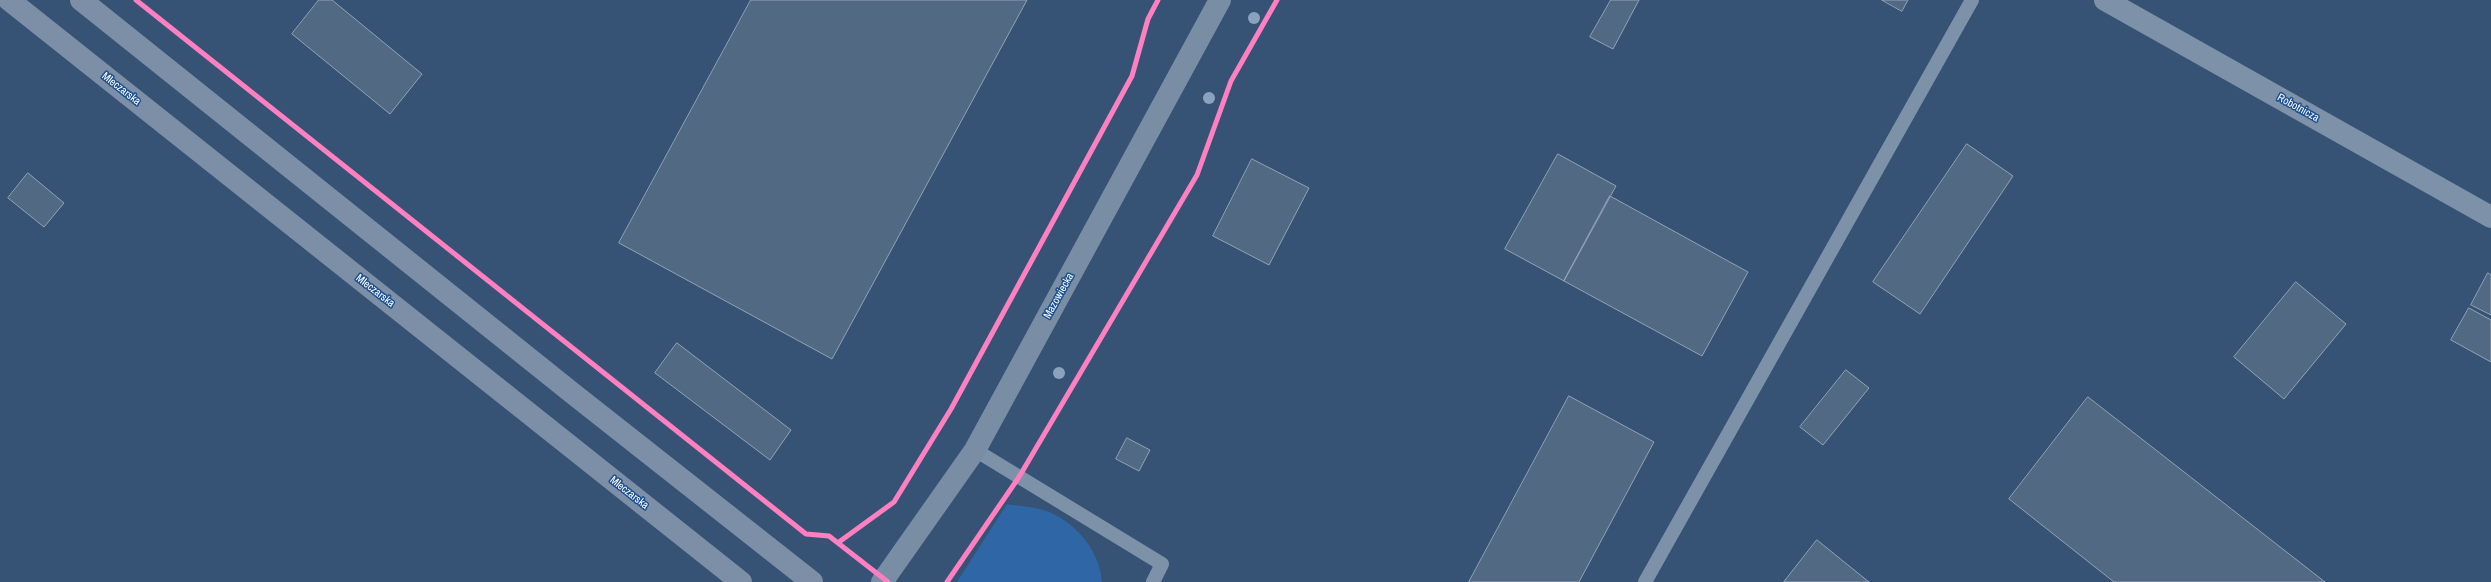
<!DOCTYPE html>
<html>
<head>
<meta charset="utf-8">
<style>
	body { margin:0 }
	canvas { display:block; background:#365274 }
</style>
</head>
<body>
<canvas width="2491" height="582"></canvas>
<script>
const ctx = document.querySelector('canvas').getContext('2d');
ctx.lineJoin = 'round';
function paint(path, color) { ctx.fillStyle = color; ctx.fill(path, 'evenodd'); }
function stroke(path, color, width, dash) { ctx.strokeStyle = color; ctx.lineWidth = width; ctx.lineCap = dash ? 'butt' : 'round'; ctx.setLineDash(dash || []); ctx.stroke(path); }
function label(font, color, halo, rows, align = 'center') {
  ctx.font = font + ' "Archivo Narrow",sans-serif'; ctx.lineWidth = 3; ctx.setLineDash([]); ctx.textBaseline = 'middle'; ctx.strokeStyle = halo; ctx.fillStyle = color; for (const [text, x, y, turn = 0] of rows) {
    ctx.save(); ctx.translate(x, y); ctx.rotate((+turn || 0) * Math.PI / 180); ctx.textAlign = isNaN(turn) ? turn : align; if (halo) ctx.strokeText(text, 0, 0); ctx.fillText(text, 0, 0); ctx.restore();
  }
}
paint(new Path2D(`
	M1007 504C1018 506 1029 506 1039 509 1071 516 1100 549 1102 582H957Z`), '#2f66a5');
const building = new Path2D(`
	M319 0H332L422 74 390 114 292 34Z
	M751 0H1027L832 359 619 243Z
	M1611 0H1639L1613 49 1590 37Z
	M1882 0H1908L1902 11Z
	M1967 144 2013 176 1920 314 1873 282Z
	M1558 154 1616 186 1564 281 1505 249Z
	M1252 159 1309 188 1269 265 1213 236Z
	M28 173 64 203 44 227 8 198Z
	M1610 196 1748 272 1702 356 1564 281Z
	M2488 273 2491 275V315L2471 305Z
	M2296 282 2346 324 2284 399 2234 357Z
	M2469 308 2491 320V362L2451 340Z
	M677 343 791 430 770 460 655 373Z
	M1846 370 1869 388 1823 445 1800 427Z
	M1569 396 1654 442 1579 582H1469Z
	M2088 397 2325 582H2114L2009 499Z
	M1127 438 1150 450 1139 471 1116 459Z
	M1817 540 1869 582H1784Z`);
paint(building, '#526984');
stroke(building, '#92a2b6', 1);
stroke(new Path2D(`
	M975 450 1162 564 1153 582
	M1645 582 1972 0`), '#7d92a8', 14);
stroke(new Path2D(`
	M2105 0 2491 217`), '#7d92a8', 22);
stroke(new Path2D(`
	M882 582 975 450 1220 0`), '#798da4', 22);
stroke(new Path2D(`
	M9 0 741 582
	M81 0 576 396 812 582`), '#7d8ea7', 22);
stroke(new Path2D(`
	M136 0 806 534 829 536 888 582
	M839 542 894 502 951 409 1132 76 1148 19 1158 0
	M947 582 1019 477 1197 175 1231 81 1277 0`), '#ff80c0', 5);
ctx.fillStyle = '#8aa2be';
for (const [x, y] of [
	[1254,18],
	[1209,98],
	[1059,373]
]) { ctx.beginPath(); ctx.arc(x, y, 6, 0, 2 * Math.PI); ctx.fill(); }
label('11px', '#fff', '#1b4f8f', [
	["Mleczarska",121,89,38],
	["Robotnicza",2298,108,29],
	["Mleczarska",375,291,38],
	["Mazowiecka",1059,296,-61],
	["Mleczarska",629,493,38]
]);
</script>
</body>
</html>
